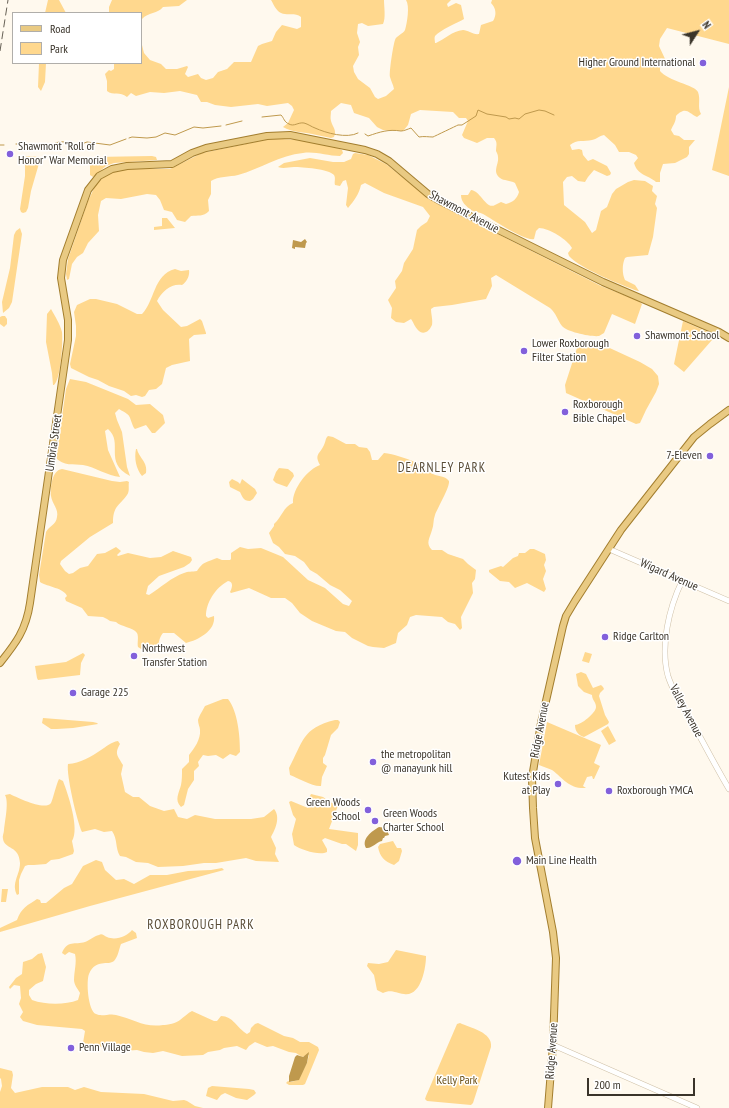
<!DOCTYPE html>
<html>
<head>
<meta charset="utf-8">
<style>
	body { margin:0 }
	#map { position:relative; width:729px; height:1108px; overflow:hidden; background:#fff9ee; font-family:"PT Sans Narrow",sans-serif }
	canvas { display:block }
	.legend { position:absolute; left:12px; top:12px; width:130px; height:52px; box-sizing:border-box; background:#fff; border:1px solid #b0aeaa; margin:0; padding:5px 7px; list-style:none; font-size:12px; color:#3a342a }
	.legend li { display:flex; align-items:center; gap:8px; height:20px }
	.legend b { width:20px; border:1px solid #b0aeaa }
	.north { position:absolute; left:677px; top:12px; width:40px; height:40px; -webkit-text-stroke:3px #fff; paint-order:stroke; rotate:54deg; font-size:11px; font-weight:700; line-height:16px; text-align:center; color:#3a342a }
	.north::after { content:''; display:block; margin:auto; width:14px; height:18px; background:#3a342a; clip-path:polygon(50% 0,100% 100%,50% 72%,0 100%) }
	.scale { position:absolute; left:587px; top:1078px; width:108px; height:18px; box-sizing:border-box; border:2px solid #3a342a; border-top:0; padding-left:5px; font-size:12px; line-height:14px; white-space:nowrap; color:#3a342a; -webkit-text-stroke:3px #fff; paint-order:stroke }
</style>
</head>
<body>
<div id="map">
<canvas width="729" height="1108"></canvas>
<ul class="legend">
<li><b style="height:5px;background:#e9ca83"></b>Road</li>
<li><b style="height:11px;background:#ffd88e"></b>Park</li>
</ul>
<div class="north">N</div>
<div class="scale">200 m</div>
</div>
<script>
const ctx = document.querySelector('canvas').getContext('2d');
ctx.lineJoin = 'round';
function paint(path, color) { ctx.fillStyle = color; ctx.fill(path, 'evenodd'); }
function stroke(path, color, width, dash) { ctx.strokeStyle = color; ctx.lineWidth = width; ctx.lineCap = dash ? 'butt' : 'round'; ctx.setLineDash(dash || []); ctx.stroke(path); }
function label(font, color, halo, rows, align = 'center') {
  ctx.font = font + ' "PT Sans Narrow",sans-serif'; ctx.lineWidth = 3; ctx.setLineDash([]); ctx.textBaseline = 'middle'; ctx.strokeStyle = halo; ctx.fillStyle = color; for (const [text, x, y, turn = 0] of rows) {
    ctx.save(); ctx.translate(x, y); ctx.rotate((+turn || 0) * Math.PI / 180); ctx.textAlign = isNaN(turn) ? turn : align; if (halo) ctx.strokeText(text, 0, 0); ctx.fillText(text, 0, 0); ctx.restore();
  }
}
paint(new Path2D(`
	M48 0H59L66 13H45Z
	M112 0H187L179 6 163 7C158 14 148 12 142 19H141V13H109V7Z
	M271 0H384C384 7 386 18 383 24L368 26 362 23 358 24 357 33 360 42 358 47 359 55 353 66 354 72 358 79 370 88 375 97 378 99 386 96 394 89C393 84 391 81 390 77 389 72 393 46 395 40 396 36 403 34 405 30 407 23 410 6 406 0H451L447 4 448 7 456 3 461 5 464 19C457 23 440 30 435 36 434 38 435 41 435 43H436C445 39 452 31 463 30 468 30 473 35 479 34L481 25 493 21C497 15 496 8 491 3L492 0H729V44L667 28 660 39 659 46 666 61 664 66 660 67V71C668 81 695 85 698 92 701 100 697 107 701 114L697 117C688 113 686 106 676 116 676 122 673 125 671 130L674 135 679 136 684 140H695L689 147V154L687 157 675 163 663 164 660 173V182H656C647 174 638 176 634 163L638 158 636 155 629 152H619L615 145 604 135C599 136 597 139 592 140 584 142 577 139 570 145L572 150 579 149 582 150 583 155 588 161 593 159 607 166 611 173 610 175 607 176 594 170 588 177 585 182 578 181 572 176 567 177 563 182 564 205 585 222 592 233 596 230 601 211 607 207 612 194 616 189 628 182 634 180 645 181 653 186 652 191 657 196 655 204 657 208 653 237 648 255 627 257 625 258C622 264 622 274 625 280L635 285 639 291H638C623 286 579 268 569 256L568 253 572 248C568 240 549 228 539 228L536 231 534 239C526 242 492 219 483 214 479 212 474 212 471 210 466 206 461 202 461 195H468L471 190C481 191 486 210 495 205 497 204 499 203 501 202L506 204C513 202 517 199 519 192L515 183C510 180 504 181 500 178 492 171 499 165 498 157 498 155 497 153 496 151 496 145 498 143 494 138H487L477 143 464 138 462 135 468 121 466 118H459L453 112 420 110 411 114 408 125 403 131 383 130 377 127 369 118 354 113 351 105 341 103 331 111C331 114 330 118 331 121 333 128 337 130 334 137L331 138C325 137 318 135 312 134 302 132 292 132 283 127L288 123 294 110 292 106 288 103 267 106 258 104 231 107 215 105 207 102H201L197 95 180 91 164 93 150 92 136 96 131 93 127 97C120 91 113 96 107 91V81L105 74 109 70 111 71 114 69V63H141V41L144 53 150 60 161 64 166 69H177L187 66 188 67 185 74 188 77 198 74 201 78 206 80 213 78 218 72 227 69 234 62H251L258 46 262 44 272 41 276 32 282 25 297 29 301 27V17C295 12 288 16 281 13 276 11 273 3 271 0Z
	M39 63H46L45 82 41 91 38 87Z
	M729 87V176L712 170Z
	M270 139C287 138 327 143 342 150L343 153 340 156C327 156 315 151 303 153 280 155 260 169 238 175 230 177 218 176 211 181V194L208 200 209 211C203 217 198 215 191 216L185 222 177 220 172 212 164 210 160 200 156 195 147 194 121 199 106 198 101 201 98 215 99 231 88 243 83 253 77 257 72 264 69 279 67 280 66 274 68 259 88 201 96 184 105 176 115 171 126 169H170L202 153Z
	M355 153 368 155 386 164 428 198 454 212 601 286 639 301 642 304 635 324 612 314 604 333 599 336C591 337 567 332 562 326 558 321 556 313 550 308L496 275 491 278 492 286 486 299 452 305 434 307 431 309C431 314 433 320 432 325 431 327 429 331 426 332 418 336 414 323 411 319L404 323 396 322 391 318 392 308 388 300 396 288 395 281 402 271 404 263 413 249 417 230 421 226 427 222 430 216 423 207 384 193 365 183 361 185C359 194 354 201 348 208L346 205 348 188 346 180 343 181 340 186 335 185C334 182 336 178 334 175 329 169 302 167 294 167 288 167 284 169 278 167L284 163 310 158 333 162H344L351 159 353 154Z
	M26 156 40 157V160L31 191 28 208 26 212 23 213 21 212 20 209 25 176V164Z
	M152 156 156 157 157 160 114 163 106 166 93 177 90 175V159L94 157Z
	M162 218H167L175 228 154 230V227L162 226Z
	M20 228 22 234 12 302 9 308 3 313 2 302 10 268 14 235 16 231Z
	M175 269 181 271 189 270C190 275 187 282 182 285 172 283 162 291 157 301L163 310 181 327 187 326 200 319 202 321 206 333V334L194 335 189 339 190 361 172 365 166 368 162 384 156 389 149 390 145 396 142 397 136 395 131 396 124 391 109 386 98 380 89 377 71 368 70 364 76 336V326L74 312 77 305 90 299H96L117 304 137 314H142C155 301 153 275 175 269Z
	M51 309C55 316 60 324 62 332 63 342 61 379 54 385H53L52 373 46 342 47 314Z
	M2 316H5L7 319V324L4 327 0 324V317Z
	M683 321 719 337 712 340 684 372 674 364Z
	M585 341 601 344 640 362 652 369 658 376 659 384 656 392 646 410 640 423 636 424 566 393 565 385 577 348Z
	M70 379 86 382 128 399 136 405 150 404 163 415 165 423 155 433H152L146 425 135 429 134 428C128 415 133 417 119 409L115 413 117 420 122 432 127 467 130 476C103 462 124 443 108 429L105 431 108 450 120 477C108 476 95 467 83 465 74 464 63 466 56 458L66 389Z
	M328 436 333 437 346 444H355L359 447 367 448 370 452 372 460H378L384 453C394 454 405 458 415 462 421 464 426 471 433 474 439 477 444 475 449 481 450 487 438 507 435 515 433 520 434 525 432 530 430 538 425 543 432 550H442L448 554 463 559 468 564 476 570 475 579 472 583 473 593 461 617 462 628 460 630 455 624 448 622 442 617 416 615 410 617 407 625 398 633 396 643 384 648 373 647 368 646 352 638 345 632 336 631 312 621 300 613 292 603 285 598H271L249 588 231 593 230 592C232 588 234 582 228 581 215 588 206 603 206 616L208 618 214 616C216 631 198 640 186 643L174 633H163C156 641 163 648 146 652L138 647C137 643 139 637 137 633 133 627 121 627 116 622L110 621 107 619 103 617 88 616 82 608 66 601 65 598 67 596C64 588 48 587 40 582L39 575 46 532C49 526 56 525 57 517 59 509 52 504 51 496 50 488 52 470 62 469L112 481 120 482 127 481 129 482C128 486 130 491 127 495 119 506 113 506 113 523L90 537 61 561 60 564 65 571 69 574 73 573 80 568 88 566 97 554 105 553 116 547 121 551 117 555 118 556 128 553 150 558 161 557 173 551 191 557 192 560 190 563 184 567 159 576 148 586 146 594 149 595C160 588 172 577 184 573 188 571 192 572 197 571 204 561 205 563 217 558L222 560H230L231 559V553L240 547 248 549 261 548 283 557 308 580 325 588 343 604 349 606 352 601 340 590 330 585 317 574 310 570 304 562 295 556 285 554 279 547 273 543 269 533 274 526V524C282 517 283 507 293 503 292 489 308 469 320 465 314 454 320 454 324 445 326 441 325 439 328 436Z
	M136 449H137C139 458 148 462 146 473L142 476C136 469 134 458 136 449Z
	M279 468 288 469 293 473 294 476 287 487 276 483 273 480 276 472Z
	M232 479 238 482 240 484 242 479 255 489 257 493 253 499 250 501C243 501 242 496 240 492L230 487 229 482Z
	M530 549H534L545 554 546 560 544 565 546 571 543 579 546 589 544 592 527 583 515 588 509 582 500 581 489 572V570L501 566 503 567 513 558 518 556 519 553H525Z
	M585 652 592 654 589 663 582 661Z
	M83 653 85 655 81 663 80 675 38 680 37 678 35 666 66 662Z
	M581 672 586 674 593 688 601 685 603 687 604 689 600 693 599 696 605 715 609 722 608 724 584 737C578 735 575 731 575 725 581 725 596 713 596 707 596 702 592 700 592 695L584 692 578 686 576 674Z
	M223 699H228C238 712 240 736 240 752L236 756 230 754 223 759 216 755 208 756 203 755 198 762 199 766 194 771V780L188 789 184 805 181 807C174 800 179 793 181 785 182 780 182 775 182 769L189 762V755C194 749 201 739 200 730 200 727 198 724 198 720 199 716 203 710 205 706Z
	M43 718 93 722 97 723 98 724 73 728 57 729H51L42 723Z
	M335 720H338L340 722 338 728 331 735 325 755 323 758V763L327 766 322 777 321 786C313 787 298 778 290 775L289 768C303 742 302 728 335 720Z
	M547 722 601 745 594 763 600 766 594 779H593L592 776 587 777 583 786 586 788C569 789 564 779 552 770 548 768 543 767 539 765Z
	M608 726 616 741 609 745 601 731Z
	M118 741 120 744C114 754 118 756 123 765L121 774 125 792 133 797H139L150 806 164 811 174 809 178 817 187 819 195 815 215 819H251L264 817 274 809C281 817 275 830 271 837L276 848 275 854 279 862 256 861 246 858 216 863H204L183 866 158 867 148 863 136 862 126 857 120 856C115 848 118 840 112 831L104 832 95 829 82 832C77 822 66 774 68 764 80 763 91 757 101 750 106 747 111 742 118 741Z
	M59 779 63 781C68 794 80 829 72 841L74 851 73 854 59 859 51 860 46 864 34 865H28L25 866 21 874 19 880V894L17 895C11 883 20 875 20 863 19 845 5 850 3 839 2 836 4 833 4 830 5 820 9 802 5 795L10 794C18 798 45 811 51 803 53 799 56 785 59 779Z
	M311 794 323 797 332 803H339L329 829 358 833V845L356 851 346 844H342L325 838 322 840 327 849V852C320 856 301 850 294 845L292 834 296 819 293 815 289 802 291 801 308 808 312 802 309 798Z
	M393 841 397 848H401L402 851 399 861 394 865C384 861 380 857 378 847L380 844Z
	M96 860 102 862 105 870 116 880 124 879 134 884 150 875H167L188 871 211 870 222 868 224 870 90 906 0 932V928L17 920C21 908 28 905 37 899L40 900 41 903H46L64 888 72 884 83 866Z
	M2 889H8L6 902H1Z
	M132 930 136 933 137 938 121 944C119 949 118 957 114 961 108 966 96 958 89 974 86 981 88 1011 96 1014 102 1017 110 1013 116 1015 133 1019 145 1028 163 1025 167 1025 177 1023 180 1020 184 1017 188 1013 192 1011L214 1021H217L221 1016C233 1016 237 1028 247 1034L250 1032 251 1028 255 1024 258 1023 284 1036 293 1038 300 1042H309L318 1047 319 1050 305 1084 303 1085H289L286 1083 288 1081 291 1082 298 1080 307 1063 309 1055 302 1057 296 1053 289 1052 273 1046 267 1047 255 1042 249 1046 246 1050 237 1046 224 1048 220 1050 208 1052 203 1055 182 1056 163 1051 153 1053 144 1052 137 1050 124 1051 103 1047 84 1045 83 1043 85 1031 82 1029 37 1025 23 1021 20 1017 23 1012 19 1004 21 998 20 986 14 985 10 989 9 987 16 978 22 974 23 962 32 959 38 954 42 953 46 967 43 981 36 984 29 990V995L32 1000C46 1005 65 1005 78 1000L80 993C78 989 74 985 74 980 74 971 77 963 75 954L69 952 65 955 62 953C67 940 75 945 85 942 90 940 94 936 99 935 102 933 104 936 107 937 116 941 127 936 132 930Z
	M396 950 426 956C426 968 421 997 404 994 395 993 391 989 383 993L377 990 374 975 367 966 368 963 379 964 388 962Z
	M460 1023C470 1028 493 1032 491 1047L473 1103 471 1105 427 1101 425 1099 426 1096 457 1024Z
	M0 1068 12 1071 13 1075 11 1088 15 1093 42 1087H68L75 1090 84 1087 101 1092 144 1094 173 1101 184 1100 187 1101 195 1106 203 1108H0V1092L2 1086 1 1079 0 1078Z
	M212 1086 249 1089 254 1090 256 1093 254 1095 247 1100 236 1098 225 1093 221 1095 217 1100 206 1096 208 1088Z`), '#ffd88e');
paint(new Path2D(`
	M305 239 307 242 306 243 305 248 295 247V249L292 248 293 240 301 242Z
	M379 827 386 828 389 835 385 836 384 838H383L382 841C376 842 372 849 366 848 361 839 372 831 379 827Z
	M309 1052 307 1063 299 1080 289 1082V1076L295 1057 297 1055 303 1057Z`), '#bf994d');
stroke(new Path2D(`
	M262 117 281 115C284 118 284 122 289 124 294 127 298 122 304 123 308 124 312 127 315 128 326 133 347 139 358 133
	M226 125 242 121
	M365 134 368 136C380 132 388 129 401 131 404 131 408 129 411 128L419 137C424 136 429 137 433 137 435 136 456 126 458 125H462L476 116 478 110 487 114 506 117 509 119 515 118 519 119 525 114 539 110 545 111 554 115
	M129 138 132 137 147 138 156 137 165 133 175 135 194 127 203 128 221 126
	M16 144H21
	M0 145H4
	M40 147C57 147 55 136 76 146L87 142 110 145 126 139`), '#bf994d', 1);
const minor = new Path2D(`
	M609 549 729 601
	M682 581C669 608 660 646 668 676 673 692 683 707 692 722 704 744 716 767 729 789
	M553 1045 697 1108`);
const major = new Path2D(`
	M0 663C16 643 26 630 30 603L68 340V320L61 278 63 260 88 190 99 176 112 169 127 166 172 164 192 153 206 148 267 136 290 135 365 150 377 154 389 161 428 194 442 202 603 282 719 332 729 338
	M548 1108 553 1045 556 958 553 932 535 838 533 808 532 778 541 723 563 626 566 616 575 601 621 530 694 437 710 424 729 410`);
stroke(minor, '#cfc0a7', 6);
stroke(major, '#a37e2e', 8);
stroke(minor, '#fff', 5);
stroke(major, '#e9ca83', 6);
stroke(new Path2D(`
	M0 51 8 0`), '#666055', 1, [8, 4]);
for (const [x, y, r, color] of [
	[703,63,4,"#8260db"],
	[10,154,4,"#8260db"],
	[637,336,4,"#8260db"],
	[524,351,4,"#8260db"],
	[565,412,4,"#8260db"],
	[710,456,4,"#8260db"],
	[605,637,4,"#8260db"],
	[134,656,4,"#8260db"],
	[73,693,4,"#8260db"],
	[373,762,4,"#8260db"],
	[558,784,4,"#8260db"],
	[609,791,4,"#8260db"],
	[368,810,4,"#8260db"],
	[375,821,4,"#8260db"],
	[517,861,5,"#8260db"],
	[71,1048,4,"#8260db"]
]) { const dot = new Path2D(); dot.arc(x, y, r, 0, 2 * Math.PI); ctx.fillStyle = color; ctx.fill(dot); stroke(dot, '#fff', 1.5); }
label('12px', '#3a342a', '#fff', [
	["Higher Ground International",695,63,"right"],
	["Shawmont \"Roll of",18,147],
	["Honor\" War Memorial",18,161],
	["Shawmont School",645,336],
	["Lower Roxborough",532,344],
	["Filter Station",532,358],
	["Roxborough",573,405],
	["Bible Chapel",573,419],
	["7-Eleven",702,456,"right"],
	["Ridge Carlton",613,637],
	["Northwest",142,649],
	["Transfer Station",142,663],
	["Garage 225",81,693],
	["the metropolitan",381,755],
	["@ manayunk hill",381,769],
	["Kutest Kids",550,777,"right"],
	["at Play",550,791,"right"],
	["Roxborough YMCA",617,791],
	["Green Woods",360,803,"right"],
	["School",360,817,"right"],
	["Green Woods",383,814],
	["Charter School",383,828],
	["Main Line Health",526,861],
	["Penn Village",79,1048]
], 'left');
label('12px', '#3a342a', '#fff', [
	["Shawmont Avenue",464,212,28],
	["Umbria Street",54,443,-82],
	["Wigard Avenue",669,575,24],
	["Valley Avenue",686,711,62],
	["Ridge Avenue",540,730,-79],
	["Ridge Avenue",552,1051,-86]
]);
label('12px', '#694e14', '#fff', [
	["Kelly Park",457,1081]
]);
ctx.letterSpacing = '1px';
label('13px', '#594c36', '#fff', [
	["DEARNLEY PARK",442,468],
	["ROXBOROUGH PARK",201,925]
]);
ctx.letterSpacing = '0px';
</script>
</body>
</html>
